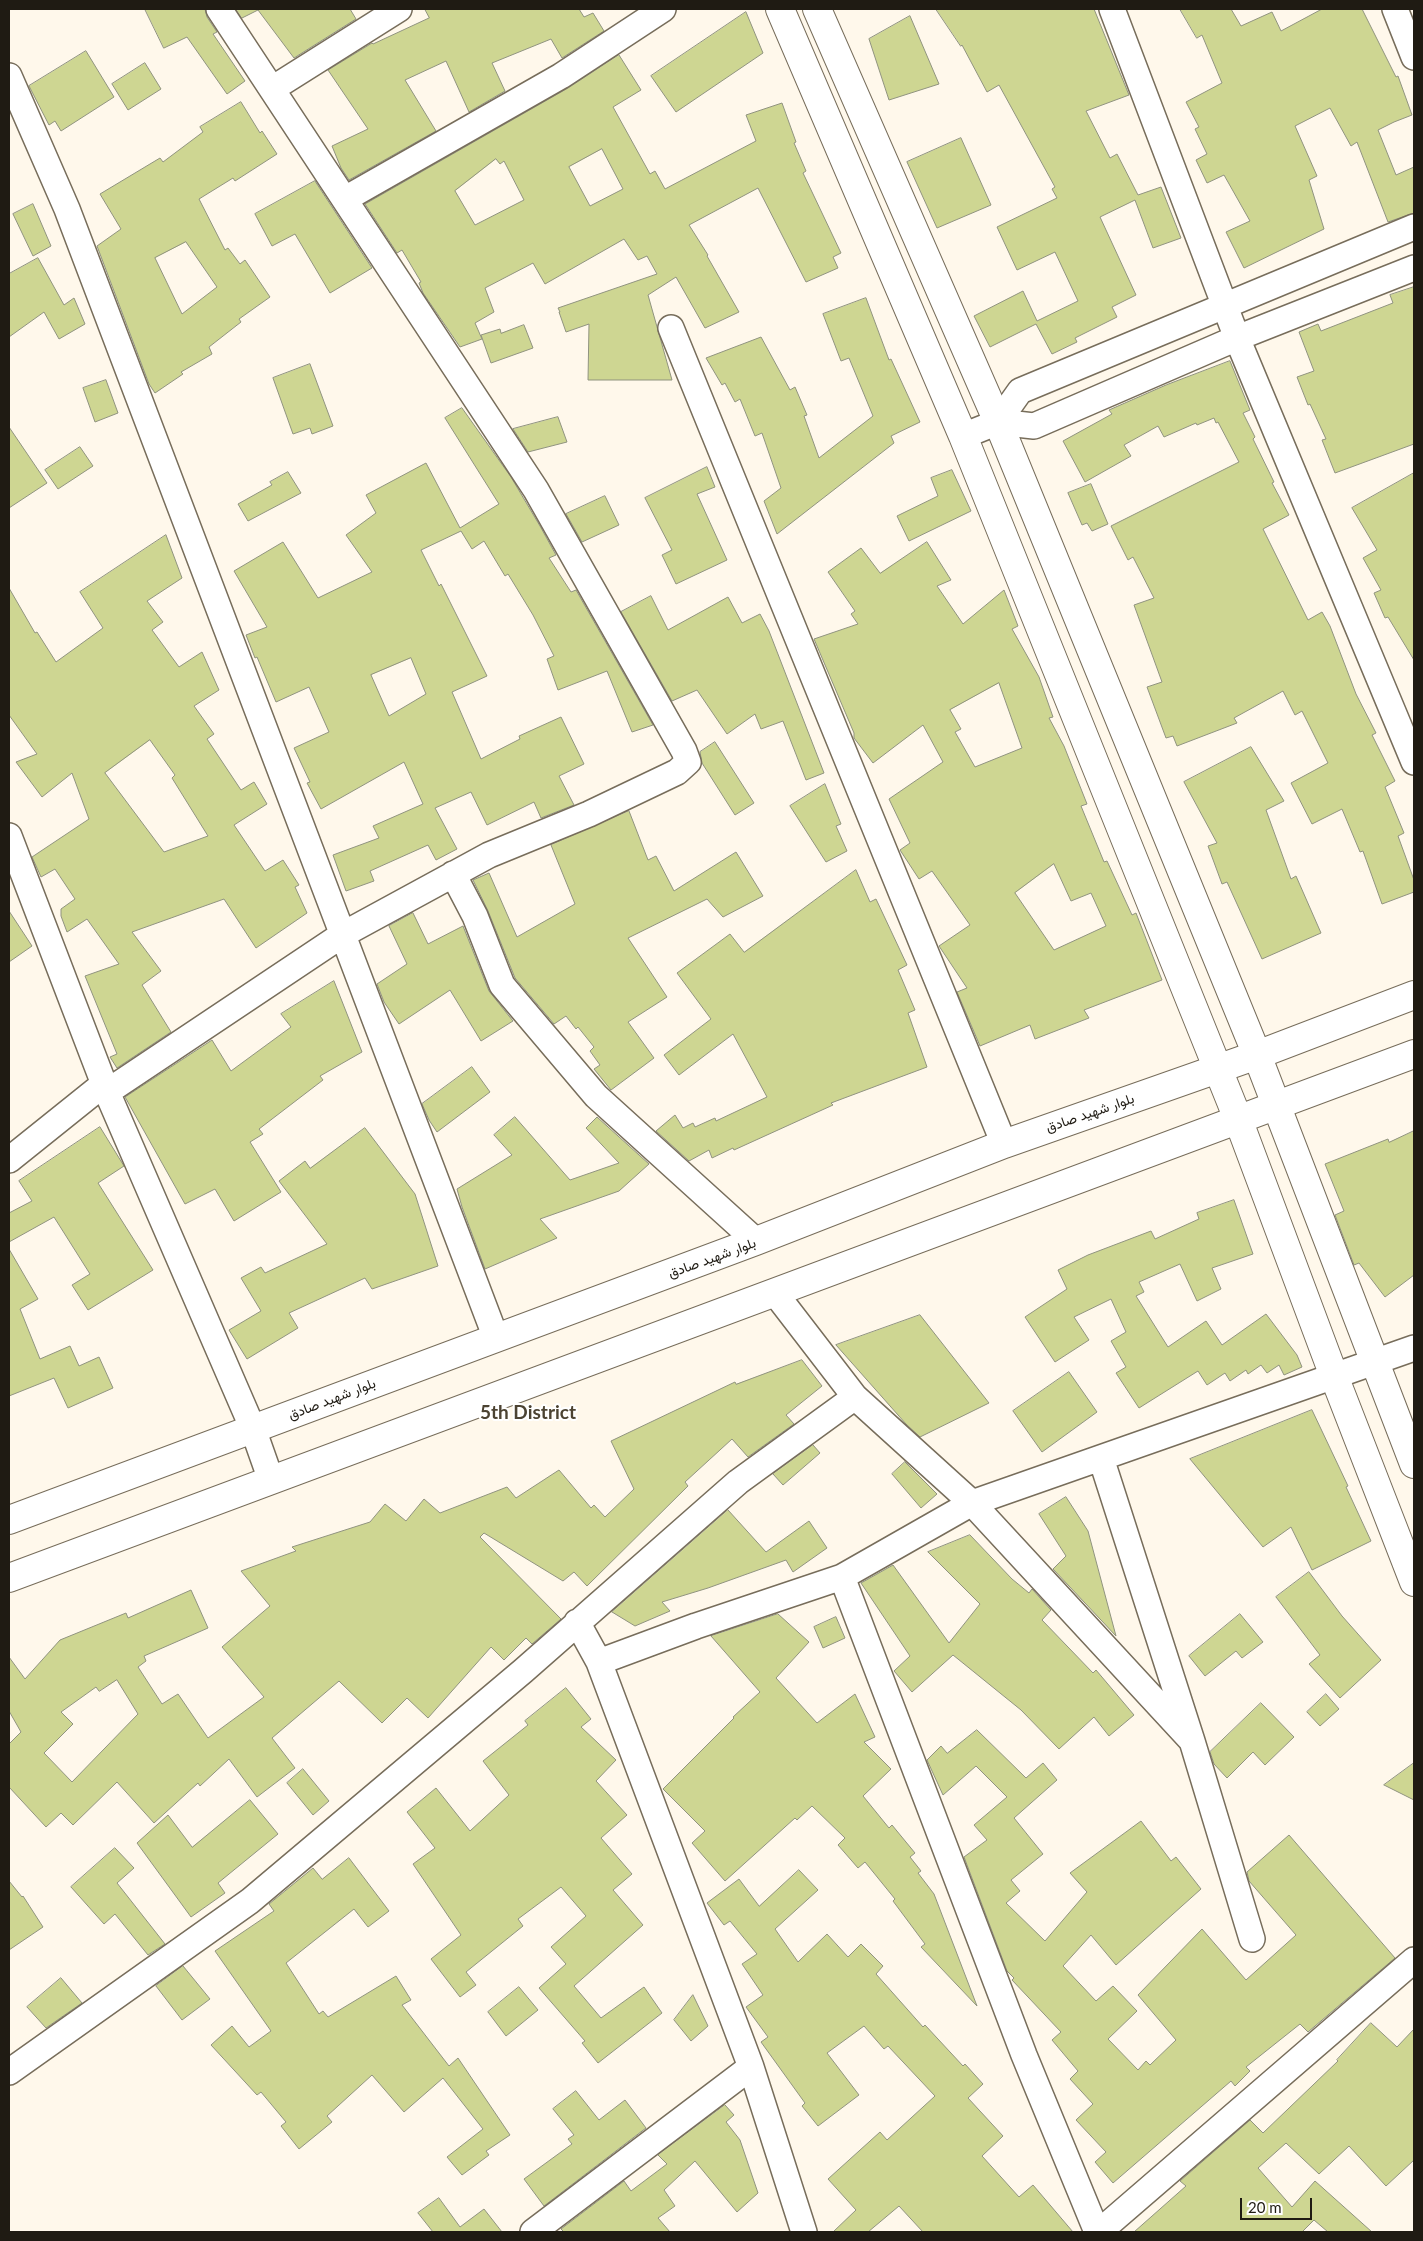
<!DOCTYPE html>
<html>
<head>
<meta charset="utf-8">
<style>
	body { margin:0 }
	#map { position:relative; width:1423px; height:2241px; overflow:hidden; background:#fff8eb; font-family:Lato,sans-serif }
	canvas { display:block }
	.frame { position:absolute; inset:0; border:10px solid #1f1b13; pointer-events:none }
	.scale { position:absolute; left:1240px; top:2198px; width:72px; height:22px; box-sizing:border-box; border:2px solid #1f1b13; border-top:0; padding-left:6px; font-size:15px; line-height:18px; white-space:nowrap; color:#1f1b13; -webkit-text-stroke:4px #fff; paint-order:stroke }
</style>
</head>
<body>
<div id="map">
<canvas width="1423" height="2241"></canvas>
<div class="frame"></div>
<div class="scale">20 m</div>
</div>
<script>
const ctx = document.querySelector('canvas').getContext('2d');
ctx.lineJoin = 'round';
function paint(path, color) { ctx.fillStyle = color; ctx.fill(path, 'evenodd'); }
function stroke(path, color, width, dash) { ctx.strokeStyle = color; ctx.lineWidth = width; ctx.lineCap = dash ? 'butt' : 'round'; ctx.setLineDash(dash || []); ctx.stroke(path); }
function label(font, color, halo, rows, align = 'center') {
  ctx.font = font + ' Lato,Vazirmatn,sans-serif'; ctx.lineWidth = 4; ctx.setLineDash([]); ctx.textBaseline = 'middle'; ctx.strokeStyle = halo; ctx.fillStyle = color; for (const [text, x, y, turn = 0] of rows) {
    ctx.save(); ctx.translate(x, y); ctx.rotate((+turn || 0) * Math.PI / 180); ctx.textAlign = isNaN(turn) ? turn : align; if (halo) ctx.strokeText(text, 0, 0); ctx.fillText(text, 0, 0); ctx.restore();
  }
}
const building = new Path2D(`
	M145 9H205L207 17 217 32 213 34 245 81 227 94 187 37 164 48Z
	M236 9H350L356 19 294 58 258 10 242 18Z
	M425 9H579L584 17 593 13 604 31 562 58 551 39 492 63 505 91 469 112 446 61 405 80 436 131 349 180 341 168 332 146 368 129 328 70 372 43 373 44 429 18Z
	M936 9H1094L1129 95 1086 111 1110 158 1117 154 1138 195 1161 187 1181 238 1153 248 1135 200 1100 217 1136 295 1112 307 1117 317 1075 338 1077 342 1052 354 1036 324 990 347 974 316 1023 291 1037 321 1078 301 1055 252 1017 270 997 227 1057 198 1052 189 1055 187 999 85 987 92 962 45 961 46Z
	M1180 9H1231L1241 26 1272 12 1281 31 1322 9H1362L1396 77 1398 76 1412 115 1394 122 1378 130 1396 175 1414 167V213L1388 222 1357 142 1351 146 1330 108 1295 126 1317 176 1309 180 1324 229 1244 268 1226 232 1250 221 1224 175 1207 183 1196 160 1207 154 1195 129 1199 127 1186 102 1222 83 1202 35 1197 38Z
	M746 12 763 53 676 112 651 76Z
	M910 16 939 84 889 100 869 39Z
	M86 51 114 97 61 131 55 121 49 125 29 86Z
	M619 55 641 90 613 107 650 174 655 171 665 189 756 141 746 115 782 103 796 142 794 143 806 171 803 173 841 253 833 257 838 268 806 282 758 188 689 225 708 255 707 256 739 312 705 328 676 277 648 295 672 380H588L589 324 566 332 559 312H560L558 308 657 274 647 256 638 260 624 239 545 284 533 263 485 288 494 312 475 323 482 339 460 347 423 293 419 283 421 282 402 250 397 253 365 204 568 88ZM602 149 623 189 590 206 569 167ZM496 159 500 164 504 161 524 200 475 225 455 191Z
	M145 63 161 89 128 110 112 84Z
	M241 102 260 133 262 131 277 154 235 181 233 178 199 199 225 250 228 248 240 264 245 260 270 297 239 319 241 322 209 347 212 354 181 372 183 374 155 393 149 384 97 246 121 229 100 194 160 158 163 162 203 132 200 127ZM186 242 217 287 182 314 155 258Z
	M961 138 991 205 937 228 907 162Z
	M315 181 372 268 330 293 295 234 272 246 255 214Z
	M33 204 51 246 33 256 13 214Z
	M38 258 64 305 74 298 85 324 59 339 44 312 9 337V274Z
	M1414 287V444L1335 473 1322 440 1326 439 1310 404 1308 405 1297 377 1314 371 1299 332 1318 324 1321 331 1393 303 1390 295Z
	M866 298 889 360 891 359 920 422 891 436 894 443 777 534 764 501 781 488 762 433 755 436 740 399 735 402 725 383 722 385 706 358 761 337 790 390 795 387 807 415 804 416 819 458 873 416 849 358 841 361 823 314Z
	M524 325 533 348 491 363 481 335 500 329 501 333Z
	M1230 361 1250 410 1243 413 1255 437 1253 439 1274 482 1272 483 1289 515 1263 529 1308 620 1322 612 1330 626 1356 694 1376 733 1372 735 1395 781 1385 787 1404 833 1398 836 1414 880V892L1382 904 1363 851 1360 852 1342 809 1312 824 1291 783 1328 763 1302 711 1295 715 1283 691 1234 718 1237 723 1177 746 1173 736 1166 738 1147 687 1162 682 1134 605 1154 598 1133 557 1128 560 1111 526 1239 462 1218 422 1216 423 1214 418 1197 425 1196 423 1164 437 1158 426 1124 445 1131 456 1085 482 1063 441 1112 414 1109 410 1166 385Z
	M310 364 333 426 312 434 310 428 293 434 273 378Z
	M106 380 118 413 95 422 83 388Z
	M462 408 511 477 540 526 556 555 549 558 571 592 576 590 653 725 632 732 607 671 558 690 547 659 554 656 533 615 508 574 505 576 484 541 472 549 461 531 421 550 439 586 441 584 487 676 452 692 481 759 520 739 519 736 561 717 584 764 559 776 574 805 541 818 534 802 487 825 471 792 435 808 457 849 436 860 428 845 370 871 374 881 346 891 333 855 379 838 373 826 423 804 404 762 321 809 307 783 310 782 294 748 329 732 309 687 276 702 257 657 255 658 246 635 267 627 234 571 283 542 318 598 372 572 346 535 376 513 366 495 426 463 460 528 499 504 445 418ZM411 658 426 694 389 716 371 675Z
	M558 417 567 442 528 452 513 429Z
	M9 427 47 483 9 508Z
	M80 447 93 466 58 489 45 470Z
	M707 467 715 487 697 494 727 560 676 584 662 555 672 550 645 498Z
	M952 470 971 511 909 541 897 516 938 496 931 478Z
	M288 472 301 493 248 521 238 504 272 485 270 482Z
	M1414 473V660L1388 617 1385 618 1374 593 1381 590 1363 558 1377 550 1352 508Z
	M1091 484 1108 524 1092 531 1087 523 1082 525 1068 493Z
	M605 496 619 525 582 542 566 514Z
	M166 535 182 578 147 601 163 622 152 630 179 667 202 652 219 690 194 706 214 734 207 739 241 790 254 782 267 804 234 825 265 871 283 860 299 885 295 887 307 913 256 948 224 899 132 932 161 971 142 985 171 1032 117 1068 110 1057 117 1054 85 976 119 964 87 919 67 932 61 916V909L75 899 55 869 41 877 32 857 89 819 72 773 42 797 16 762 37 754 9 715V588L35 633 37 632 56 662 103 628 80 592ZM150 740 175 775 172 778 208 836 164 852 105 773Z
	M927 542 951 580 937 586 963 624 1004 590 1018 626 1012 629 1039 677 1053 717 1049 718 1064 746 1087 804 1081 806 1104 862 1107 861 1132 915 1136 913 1162 980 1084 1010 1089 1018 1035 1039 1030 1025 980 1046 957 992 967 988 939 946 970 925 932 871 919 879 900 850 910 843 889 799 943 762 923 725 873 763 854 738V733L814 639 858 624 851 614 855 611 828 572 861 548 880 573ZM999 683 1022 748 975 767 955 732 961 729 950 710ZM1054 864 1071 901 1091 893 1106 926 1054 950 1015 893Z
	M651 596 668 630 728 597 742 623 760 614 769 631 824 773 806 780 783 721 761 729 755 714 727 734 697 690 672 701 621 612Z
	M715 742 754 803 735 815 702 763 700 752Z
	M1251 747 1284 801 1266 810 1291 879 1296 876 1321 933 1262 959 1227 882 1222 884 1208 846 1217 843 1184 782Z
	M825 784 841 824 836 826 847 851 826 862 790 806Z
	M629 811 648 860 656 856 674 891 736 852 763 896 723 917 707 899 628 938 667 997 628 1022 654 1058 611 1090 594 1069 600 1065 590 1051 594 1047 578 1027 576 1029 566 1016 554 1024 515 978 488 911 473 880 489 873 517 937 575 904 551 845Z
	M856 870 870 902 876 899 907 965 898 970 915 1010 908 1013 927 1067 831 1103 833 1105 734 1150 733 1148 712 1158 709 1150 689 1161 656 1131 675 1115 683 1128 693 1123 695 1127 715 1118 716 1121 767 1097 733 1034 679 1075 664 1055 711 1019 677 973 730 934 744 952Z
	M9 911 32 946 9 962Z
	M413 913 428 944 463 926 489 991 513 1021 481 1041 450 990 399 1024 384 1002 377 984 407 964 389 926Z
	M334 981 362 1052 320 1076 323 1080 259 1129 263 1134 250 1142 281 1192 234 1221 215 1189 185 1204 125 1097 212 1040 231 1071 291 1027 281 1014Z
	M472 1067 490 1092 437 1132 429 1120 422 1104Z
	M515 1117 570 1180 619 1163 586 1128 597 1117 649 1164 619 1191 540 1219 557 1238 485 1269 462 1207 457 1189 512 1155 494 1135Z
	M100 1127 124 1166 98 1183 153 1270 88 1310 72 1285 90 1274 54 1217 9 1242V1213L32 1201 19 1181Z
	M365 1128 415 1194 438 1266 372 1289 365 1278 289 1313 298 1328 247 1359 229 1330 261 1311 241 1278 261 1267 265 1273 327 1244 279 1181 305 1161 310 1168Z
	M1414 1131V1275L1385 1297 1359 1263 1354 1265 1335 1215 1344 1211 1325 1164 1388 1139 1389 1142Z
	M1234 1200 1253 1254 1212 1268 1221 1289 1197 1301 1180 1264 1139 1282 1144 1292 1136 1296 1168 1347 1206 1321 1222 1345 1266 1314 1297 1355 1302 1367 1284 1375 1279 1365 1267 1373 1261 1365 1248 1374 1246 1370 1230 1381 1225 1373 1207 1385 1198 1371 1139 1408 1116 1373 1126 1367 1111 1341 1126 1332 1111 1299 1074 1317 1089 1340 1055 1362 1025 1317 1067 1289 1058 1270 1088 1255 1151 1231 1155 1239 1199 1219 1197 1213Z
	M9 1249 38 1299 20 1309 40 1359 70 1346 79 1366 99 1357 113 1388 68 1408 54 1378 9 1396Z
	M920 1315 989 1403 920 1437 906 1424 836 1345Z
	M802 1360 822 1386 786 1415 794 1424 748 1457 732 1439 685 1482 688 1486 587 1586 574 1572 563 1581 484 1533 480 1537 561 1619 532 1644 526 1638 504 1660 491 1647 428 1718 407 1698 382 1723 339 1681 272 1738 295 1768 257 1797 229 1759 200 1786 198 1783 154 1823 117 1782 73 1825 61 1813 46 1827 9 1787V1744L21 1732 9 1711V1657L25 1679 60 1640 126 1613 128 1618 191 1590 208 1628 144 1656 146 1661 138 1667 162 1704 178 1694 208 1738 264 1697 222 1647 270 1606 241 1571 296 1551 292 1547 370 1522 385 1504 406 1521 424 1499 440 1513 507 1487 516 1498 559 1470 591 1508 594 1505 605 1517 634 1489 611 1441 735 1382 736 1384ZM117 1680 138 1714 72 1782 44 1753 73 1724 61 1712 96 1687 99 1691Z
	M1069 1372 1097 1412 1042 1452 1013 1411Z
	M1312 1410 1348 1486 1346 1487 1371 1541 1312 1570 1291 1527 1263 1547 1190 1459Z
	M813 1445 820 1453 783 1485 773 1474Z
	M905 1462 937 1494 921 1508 892 1474Z
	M1066 1497 1088 1531 1116 1636 1053 1569 1066 1556 1039 1514Z
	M728 1510 766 1552 809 1521 827 1548 793 1572 786 1560 708 1588 662 1602 670 1611 635 1626 612 1612Z
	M970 1535 1012 1579 1029 1593 1032 1589 1051 1610 1042 1620 1093 1673 1096 1670 1134 1715 1109 1736 1094 1717 1059 1749 1021 1710 953 1655 912 1692 894 1671 910 1656 861 1583 893 1565 949 1643 980 1604 928 1552Z
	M1309 1572 1342 1616 1381 1660 1340 1698 1309 1664 1320 1655 1276 1597Z
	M778 1614 809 1642 776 1678 817 1723 855 1694 875 1737 864 1742 891 1769 863 1796 889 1828 892 1825 915 1853 910 1857 921 1871 918 1873 934 1894 977 2006 921 1947 925 1944 893 1901 895 1899 865 1862 858 1868 838 1845 845 1838 812 1806 797 1820 795 1818 725 1881 692 1843 705 1831 663 1789 734 1718 733 1717 760 1692 711 1636Z
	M1240 1614 1263 1642 1242 1658 1236 1651 1205 1676 1189 1656Z
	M836 1617 845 1638 823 1648 814 1627Z
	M566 1688 591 1719 581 1727 616 1760 596 1781 627 1815 601 1838 632 1874 613 1890 643 1925 574 1986 601 2018 644 1987 662 2013 598 2063 582 2043 585 2041 539 1988 566 1964 551 1947 586 1916 561 1887 518 1919 523 1926 466 1972 476 1985 460 1997 431 1959 461 1935 413 1864 435 1848 407 1812 436 1788 470 1831 509 1795 483 1761 528 1725 525 1721Z
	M1326 1694 1339 1709 1320 1726 1307 1712Z
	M1261 1703 1294 1737 1265 1765 1253 1752 1227 1778 1214 1764 1210 1752Z
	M977 1730 1026 1778 1043 1763 1057 1780 1014 1818 1043 1854 1011 1880 1020 1891 1006 1903 1045 1941 1087 1892 1070 1873 1141 1821 1171 1861 1176 1857 1201 1889 1116 1965 1091 1935 1063 1966 1096 2001 1113 1986 1137 2011 1108 2039 1138 2070 1146 2061 1150 2065 1176 2040 1138 1995 1202 1929 1246 1980 1296 1935 1249 1881 1247 1872 1289 1835 1395 1958 1308 2032 1300 2024 1246 2067 1250 2071 1235 2086 1231 2081 1113 2183 1095 2162 1106 2152 1076 2120 1093 2104 1070 2079 1078 2071 1052 2040 1061 2032 1012 1980 1014 1978 1007 1971 964 1857 987 1840 974 1825 1007 1797 976 1766 943 1795 927 1760 941 1746 947 1753Z
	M1414 1763V1800L1384 1785Z
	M303 1769 329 1801 313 1815 287 1783Z
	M250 1800 278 1834 218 1883 225 1893 191 1917 137 1843 168 1815 192 1847Z
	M115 1848 134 1868 117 1883 165 1944 148 1955 115 1914 104 1924 71 1887Z
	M349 1858 389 1911 368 1927 354 1909 286 1963 319 2014 323 2011 328 2017 396 1976 411 2000 402 2005 449 2066 458 2058 510 2135 486 2151 489 2155 462 2175 447 2157 483 2129 443 2078 404 2112 372 2075 327 2116 332 2122 299 2149 281 2126 286 2122 261 2092 257 2095 211 2045 232 2026 249 2047 271 2031 215 1951 274 1911 269 1904 313 1868 322 1879Z
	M799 1870 818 1890 775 1929 798 1962 827 1934 848 1957 861 1944 883 1966 876 1974 923 2027 925 2025 963 2066 965 2064 983 2084 968 2098 1003 2136 982 2156 1019 2197 1033 2185 1073 2232H923L899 2206 868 2232H833L856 2210 828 2179 880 2132 887 2140 935 2096 888 2046 884 2049 864 2026 827 2053 859 2095 818 2126 802 2106 805 2103 761 2042 768 2037 746 2007 763 1995 742 1964 757 1954 730 1921 724 1925 707 1903 739 1879 759 1906Z
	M9 1881 22 1897 23 1896 43 1927 9 1950Z
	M183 1966 210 1999 182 2020 156 1986Z
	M61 1978 82 2003 46 2028 27 2007Z
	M519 1987 538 2010 506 2036 488 2012Z
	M693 1995 708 2026 691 2041 674 2020Z
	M1371 2023 1397 2047 1414 2029V2160L1386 2186 1349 2146 1319 2174 1286 2143 1258 2168 1292 2207 1315 2181 1372 2232H1328L1314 2220 1302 2232H1134L1186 2186 1180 2181 1250 2120 1263 2133 1338 2061 1337 2060Z
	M576 2091 599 2120 625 2100 646 2128 544 2206 524 2179 572 2144 568 2139 574 2135 553 2109Z
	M725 2105 734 2115 726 2122 740 2140 758 2193 737 2212 695 2161 664 2190 675 2206 658 2218 670 2232H564L561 2229 624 2181 631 2191 667 2164 658 2155Z
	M439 2198 460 2227 484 2209 502 2232H433L418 2213Z`);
paint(building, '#ced692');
stroke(building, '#90937f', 1);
const minor = new Path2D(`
	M1112 9 1237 338 1414 762
	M1395 9 1414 57
	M9 76 67 209 496 1338
	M272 89 399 9
	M345 199 561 76 663 9
	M671 328 1004 1144
	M998 422 1020 391 1414 227
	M963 436 998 422 1034 426 1237 338 1414 268
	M9 836 107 1092 253 1429 271 1480
	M453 874 475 916 502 985 596 1096 756 1241
	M107 1092 342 935 489 855 589 814 677 772 688 762 684 751 536 490 219 9
	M9 1160 105 1083
	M775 1293 855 1397 972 1503 1192 1741
	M1101 1458 1192 1741 1252 1939
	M842 1577 1024 2055 1097 2232
	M577 1622 599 1662 751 2067 804 2232
	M599 1662 696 1626 842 1577 972 1503 1414 1348
	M9 2072 250 1901 523 1671 738 1482 855 1397
	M533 2232 751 2067
	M1099 2232 1414 1960`);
const tertiary = new Path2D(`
	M780 9 963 436 1238 1119 1334 1376 1414 1582
	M817 9 998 422 1257 1055 1414 1464`);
const secondary = new Path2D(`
	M9 1520 756 1241 1004 1144 1257 1055 1414 995
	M9 1578 1414 1054`);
stroke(minor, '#776d5b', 28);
stroke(tertiary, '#776d5b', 30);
stroke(secondary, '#776d5b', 30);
stroke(minor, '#fff', 25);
stroke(tertiary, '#fff', 28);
stroke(secondary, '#fff', 28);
label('14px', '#1f1b13', '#fff', [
	["بلوار شهید صادق",1090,1113,-19],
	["بلوار شهید صادق",712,1258,-20],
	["بلوار شهید صادق",332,1399,-21]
]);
label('bold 19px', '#4c4332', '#fff', [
	["5th District",528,1413]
]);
</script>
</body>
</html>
